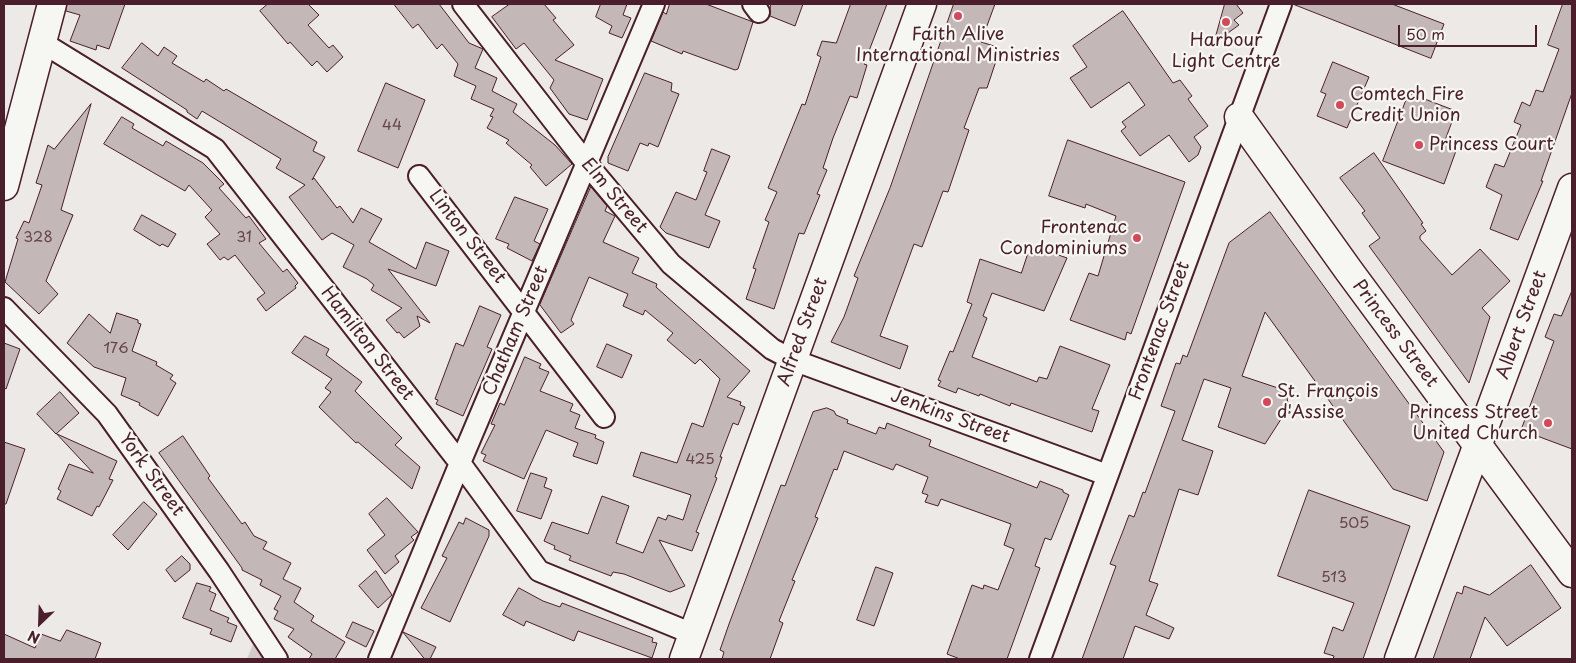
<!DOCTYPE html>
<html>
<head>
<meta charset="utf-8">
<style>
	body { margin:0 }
	#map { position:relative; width:1576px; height:663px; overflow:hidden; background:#ece9e6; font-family:"Playpen Sans",sans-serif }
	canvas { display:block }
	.frame { position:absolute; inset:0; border:5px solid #4a1f2b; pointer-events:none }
	.north { position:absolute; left:15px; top:598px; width:50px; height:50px; -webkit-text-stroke:4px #f6f6f2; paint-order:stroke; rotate:204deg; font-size:14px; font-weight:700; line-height:20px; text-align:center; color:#4a1f2b }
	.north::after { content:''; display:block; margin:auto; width:18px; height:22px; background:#4a1f2b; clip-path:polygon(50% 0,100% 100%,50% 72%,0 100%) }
	.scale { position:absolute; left:1398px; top:25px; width:139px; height:22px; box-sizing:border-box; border:2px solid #4a1f2b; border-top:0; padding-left:6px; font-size:15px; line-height:18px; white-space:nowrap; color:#4a1f2b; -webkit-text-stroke:4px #f6f6f2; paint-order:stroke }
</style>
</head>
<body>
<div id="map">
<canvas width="1576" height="663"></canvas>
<div class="frame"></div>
<div class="north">N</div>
<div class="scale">50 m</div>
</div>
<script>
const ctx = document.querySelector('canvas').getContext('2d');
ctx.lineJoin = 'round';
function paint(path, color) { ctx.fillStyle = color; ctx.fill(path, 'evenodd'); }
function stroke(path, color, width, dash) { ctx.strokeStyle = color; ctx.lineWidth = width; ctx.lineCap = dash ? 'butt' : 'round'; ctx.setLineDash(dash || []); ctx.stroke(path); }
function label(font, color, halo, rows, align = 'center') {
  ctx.font = font + ' "Playpen Sans",sans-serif'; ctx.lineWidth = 4.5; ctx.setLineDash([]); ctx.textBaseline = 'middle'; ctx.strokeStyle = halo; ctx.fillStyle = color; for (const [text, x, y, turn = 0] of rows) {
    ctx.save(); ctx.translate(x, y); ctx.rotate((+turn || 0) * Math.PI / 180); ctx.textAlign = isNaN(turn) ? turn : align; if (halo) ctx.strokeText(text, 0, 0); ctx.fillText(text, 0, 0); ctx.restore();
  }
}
paint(new Path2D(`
	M253 644 263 659H247Z`), '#d4cbca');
const building = new Path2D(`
	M67 4H125L109 49 97 45 96 50 70 41 80 15 66 11Z
	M268 4H308L319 15 308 25 329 48 333 45 343 57 327 72 317 61 312 66 290 42 288 44 260 11Z
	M394 4H439L469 43 483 49 475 68 497 78 492 91 517 104 513 112 555 145 572 164 546 186 530 167 532 165 506 143 509 140 487 128 493 117 490 116 494 109 471 99 476 86 454 76 458 64 442 44 437 49 418 24 413 28Z
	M510 4H544L556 18 553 20 574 45 555 60 603 79 587 120 569 114 550 88 554 80 524 43 516 49 492 17Z
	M601 4H627L623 15 631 18 622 38 609 33 612 26 596 17Z
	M670 4H706L753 22 738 69 735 70 683 51 682 54 651 41 663 12 666 14Z
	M771 4H803L795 26 770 16Z
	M851 4H887L864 64 867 65 857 98 850 96 833 138 823 168 827 170 817 194 820 195 804 234 799 233 774 309 746 299 756 269 753 268 769 222 765 220 777 192 768 188 802 104 805 105 821 57 817 55 822 41 836 43Z
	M954 4H995L981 42 994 46 992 53 996 54 993 60 996 61 987 88H979L964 128 969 130 948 192 943 191 922 247 914 244 880 336 908 346 900 369 831 342 844 317 858 278 854 276 890 188Z
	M1225 4H1236L1243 13 1234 20 1239 25 1214 43Z
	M1293 4H1392L1444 24 1431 58Z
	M1563 4H1572V93L1541 181H1543L1518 240 1490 229 1502 195 1486 187 1495 164 1504 167 1521 125 1514 122 1522 102 1530 106 1536 90 1543 92 1559 49 1548 45Z
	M1123 11 1173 83 1180 80 1192 96 1188 99 1208 126 1194 137 1201 147 1198 155 1189 162 1169 135 1140 156 1121 131 1126 127 1122 122 1145 105 1129 82 1091 108 1070 78 1087 67 1073 46Z
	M142 43 158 56 164 47 177 56 172 63 204 82 206 79 224 91 226 89 317 142 313 151 325 157 312 180 314 178 337 208 340 206 353 223 361 208 382 219 369 242 416 269 426 242 449 251 436 286 388 269 430 323 417 316 420 326 404 338 399 332 397 333 386 320 402 308 371 290 374 285 367 279 343 267 354 245 332 233 322 240 289 197 305 185 276 168 281 159 202 111 197 119 187 112V110L122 68Z
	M1333 62 1369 77 1347 128 1317 116 1326 94 1321 92Z
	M645 73 672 83 671 91 679 94 658 147 649 143 648 146 640 143 628 171 608 163V157Z
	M386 83 425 100 398 168 358 151Z
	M1409 93 1456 111 1444 143 1457 148 1444 184 1383 161Z
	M91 104 61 210 73 215 46 281 58 294 39 314 5 282 18 239 16 238 24 221 29 223 42 185 36 183 48 145 54 149Z
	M122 117 134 124 132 128 163 146 166 141 203 163 224 184 219 188 246 218 249 216 266 239 259 243 283 272 287 269 298 283 295 286 296 288 266 311 257 299 265 293 235 255 228 260 224 257 220 260 207 244 220 234 205 217 212 210 189 185 185 191 104 144Z
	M1068 140 1185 182 1131 334 1127 332 1125 340 1070 320 1089 273 1098 276 1116 216 1086 204 1085 208 1049 196Z
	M712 149 730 156 705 215 720 221 709 248 666 233 660 227 676 192 696 200 707 172 704 171Z
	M1374 153 1423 223 1421 224 1426 231 1420 236V239L1452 275 1480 249 1510 281 1482 308 1490 317 1469 383 1369 246 1380 238 1362 213 1365 211 1340 178Z
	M591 187 607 206 605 211 615 216 603 242 639 258 632 273 657 284 656 287 750 371 727 397 741 402 740 405 745 407 738 425 733 423 720 457H722L715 477 717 478 696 532 699 533 692 551 659 540 685 586 670 592 624 574 613 572 611 576 569 560 571 556 554 549 555 546 544 541 552 522 588 534 602 496 629 506 616 543 643 553 658 517 666 520 668 515 683 520 691 495 633 476 641 452 677 463 692 423 703 427 720 379 700 359 695 364 667 340 673 333 645 310 643 315 623 306 628 294 589 277 571 320 574 324 561 333 540 305Z
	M515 197 548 209 534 241 540 244 532 261 507 248 509 244 496 239Z
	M1270 212 1444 452 1427 501 1393 489 1265 312 1242 376 1278 388 1286 393 1290 413H1285L1265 444 1218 427 1231 388 1204 379 1182 440 1213 451 1198 495 1179 489 1149 581 1158 584 1146 615 1174 628 1169 639 1135 626 1123 659H1082L1116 566 1110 564 1123 531 1129 515 1134 517 1143 492 1145 493 1175 411 1161 406 1176 363 1180 364 1183 355 1187 357 1229 243Z
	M142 215 176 234 168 247 162 244 160 246 134 230Z
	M1031 245 1067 258 1044 311 992 293 983 316 987 318 972 357 1037 382 1039 377 1047 379 1060 346 1110 365 1092 409 1099 411 1092 432 1011 403 1010 406 980 394 979 396 958 388 956 393 938 386 941 381 938 380 950 351 953 352 972 304 967 302 980 259 1021 273Z
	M1572 291V449L1521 430 1554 341 1545 337 1554 314 1561 316Z
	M480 306 501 315 487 347 492 349 463 416 436 404 438 400 435 399 456 343 463 346Z
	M117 313 138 320V323L141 324 132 351 157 362 156 365 173 375 170 379 176 383 158 416 139 405 140 403 121 395 126 378 94 367 67 343 89 314 110 333Z
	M305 336 329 349 326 355 362 382 355 391 402 438 395 445 420 467 412 489 358 442 356 443 319 407 331 392 325 388 332 379 292 353Z
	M4 343 20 349 6 389 4 388Z
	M607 344 632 355 622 378 597 367Z
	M525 357 541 364 539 368 549 372 540 391 573 404 570 411 580 415 575 428 596 435 595 438 604 442 597 464 573 456 578 443 546 430 524 479 483 461 486 455 481 453 495 425 491 424 500 403 504 405Z
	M60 392 79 413 56 434 37 414Z
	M827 408 834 411 836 415 848 420 847 423 876 434 879 427 885 429 887 423 931 440 929 446 1037 488 1040 481 1063 490V492L1069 495 1051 540 1045 538 1035 566 1040 568 1007 659H960L947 654 972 585 983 589 984 585 998 590 1014 549 1004 545 1011 524 941 499 938 506 925 502 928 495 922 493 928 477 896 464 893 470 844 451 837 470 834 469 815 517 818 518 792 580 795 581 779 621 783 623 770 659H722L724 652 720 650 729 624 781 485 785 486 813 412Z
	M57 434 117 461 109 479 113 480 99 507 97 506 92 516 57 499 61 491 58 489 69 464 93 473Z
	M183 436 210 476 208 478 242 524 245 522 254 536 267 542 263 549 291 563 283 579 301 588 294 602 314 616 311 621 345 642 335 659H309L312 654 288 637 294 629 274 619 278 611 274 609 281 596 260 585 262 580 242 570V568L159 453Z
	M4 442 25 449 6 504H4Z
	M531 473 547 478 544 487 552 490 541 519 517 511Z
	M1309 490 1410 526 1363 659H1333L1334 656 1324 653 1333 627 1343 631 1354 603 1278 576Z
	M387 498 418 532 411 537 414 540 395 556 399 562 385 574 367 550 385 535 369 514Z
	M144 502 157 514 128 550 113 535Z
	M466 518 489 530V536L450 622 421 608 447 558 442 556 459 522 463 524Z
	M182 556 190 564V570L175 582 166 570Z
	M1531 565 1561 608 1507 646 1485 617 1470 659H1433L1457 592 1462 594 1464 586 1489 595Z
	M876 567 893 573 874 626 857 620Z
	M376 571 392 595 378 608 359 586Z
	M197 583 211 587 209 591 216 594 210 610 229 618 227 622 237 626 231 642 210 634 212 629 183 618Z
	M519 588 543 601 560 607 562 603 653 638 652 642 657 643 652 658 578 631 574 641 526 621 524 626 503 615Z
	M353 622 374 631 366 647 346 637Z
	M67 630 101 643 95 659H4V634L35 648 41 634 60 641Z
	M403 632 436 647 430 659H425Z`);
paint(building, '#c4b7b7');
stroke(building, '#4a1f2b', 1);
const street = new Path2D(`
	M463 4 587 164 671 264 772 349 793 360 1107 475
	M753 4 759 12
	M43 43 215 149 460 463 539 571 693 634
	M419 176 604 417
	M4 308 107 414 219 571 277 659
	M379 659 460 463 654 4
	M1040 659 1281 4`);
const secondary = new Path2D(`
	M1239 117 1349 271 1572 573
	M4 186 52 4
	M684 659 922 4
	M1399 659 1572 188`);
stroke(street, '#4a1f2b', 24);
stroke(secondary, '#4a1f2b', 31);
stroke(street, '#f6f6f2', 20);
stroke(secondary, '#f6f6f2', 28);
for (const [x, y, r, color] of [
	[958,16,5,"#d1495b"],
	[1226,22,5,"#d1495b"],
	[1340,105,5,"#d1495b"],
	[1419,145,5,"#d1495b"],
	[1137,238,5,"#d1495b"],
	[1267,402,5,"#d1495b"],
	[1548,423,5,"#d1495b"]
]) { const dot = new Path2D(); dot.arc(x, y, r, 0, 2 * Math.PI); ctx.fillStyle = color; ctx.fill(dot); stroke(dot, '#f6f6f2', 2); }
label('15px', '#68454e', null, [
	["44",392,126],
	["328",38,238],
	["31",244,238],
	["176",116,349],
	["425",700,460],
	["505",1354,524],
	["513",1334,578]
]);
label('18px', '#4a1f2b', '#f6f6f2', [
	["Faith Alive",958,35,"center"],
	["International Ministries",958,56,"center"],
	["Harbour",1226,41,"center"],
	["Light Centre",1226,62,"center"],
	["Comtech Fire",1350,95],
	["Credit Union",1350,116],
	["Princess Court",1429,145],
	["Frontenac",1127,228,"right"],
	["Condominiums",1127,249,"right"],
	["St. François",1277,392],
	["d'Assise",1277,413],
	["Princess Street",1538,413,"right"],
	["United Church",1538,434,"right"]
], 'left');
label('18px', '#4a1f2b', '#f6f6f2', [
	["Elm Street",614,196,50],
	["Linton Street",467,237,52],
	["Albert Street",1522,325,-70],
	["Chatham Street",516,331,-67],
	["Frontenac Street",1160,331,-70],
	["Alfred Street",803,332,-70],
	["Princess Street",1395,334,53],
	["Hamilton Street",367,344,52],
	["Jenkins Street",950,417,20],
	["York Street",151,475,54]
]);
</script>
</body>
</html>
